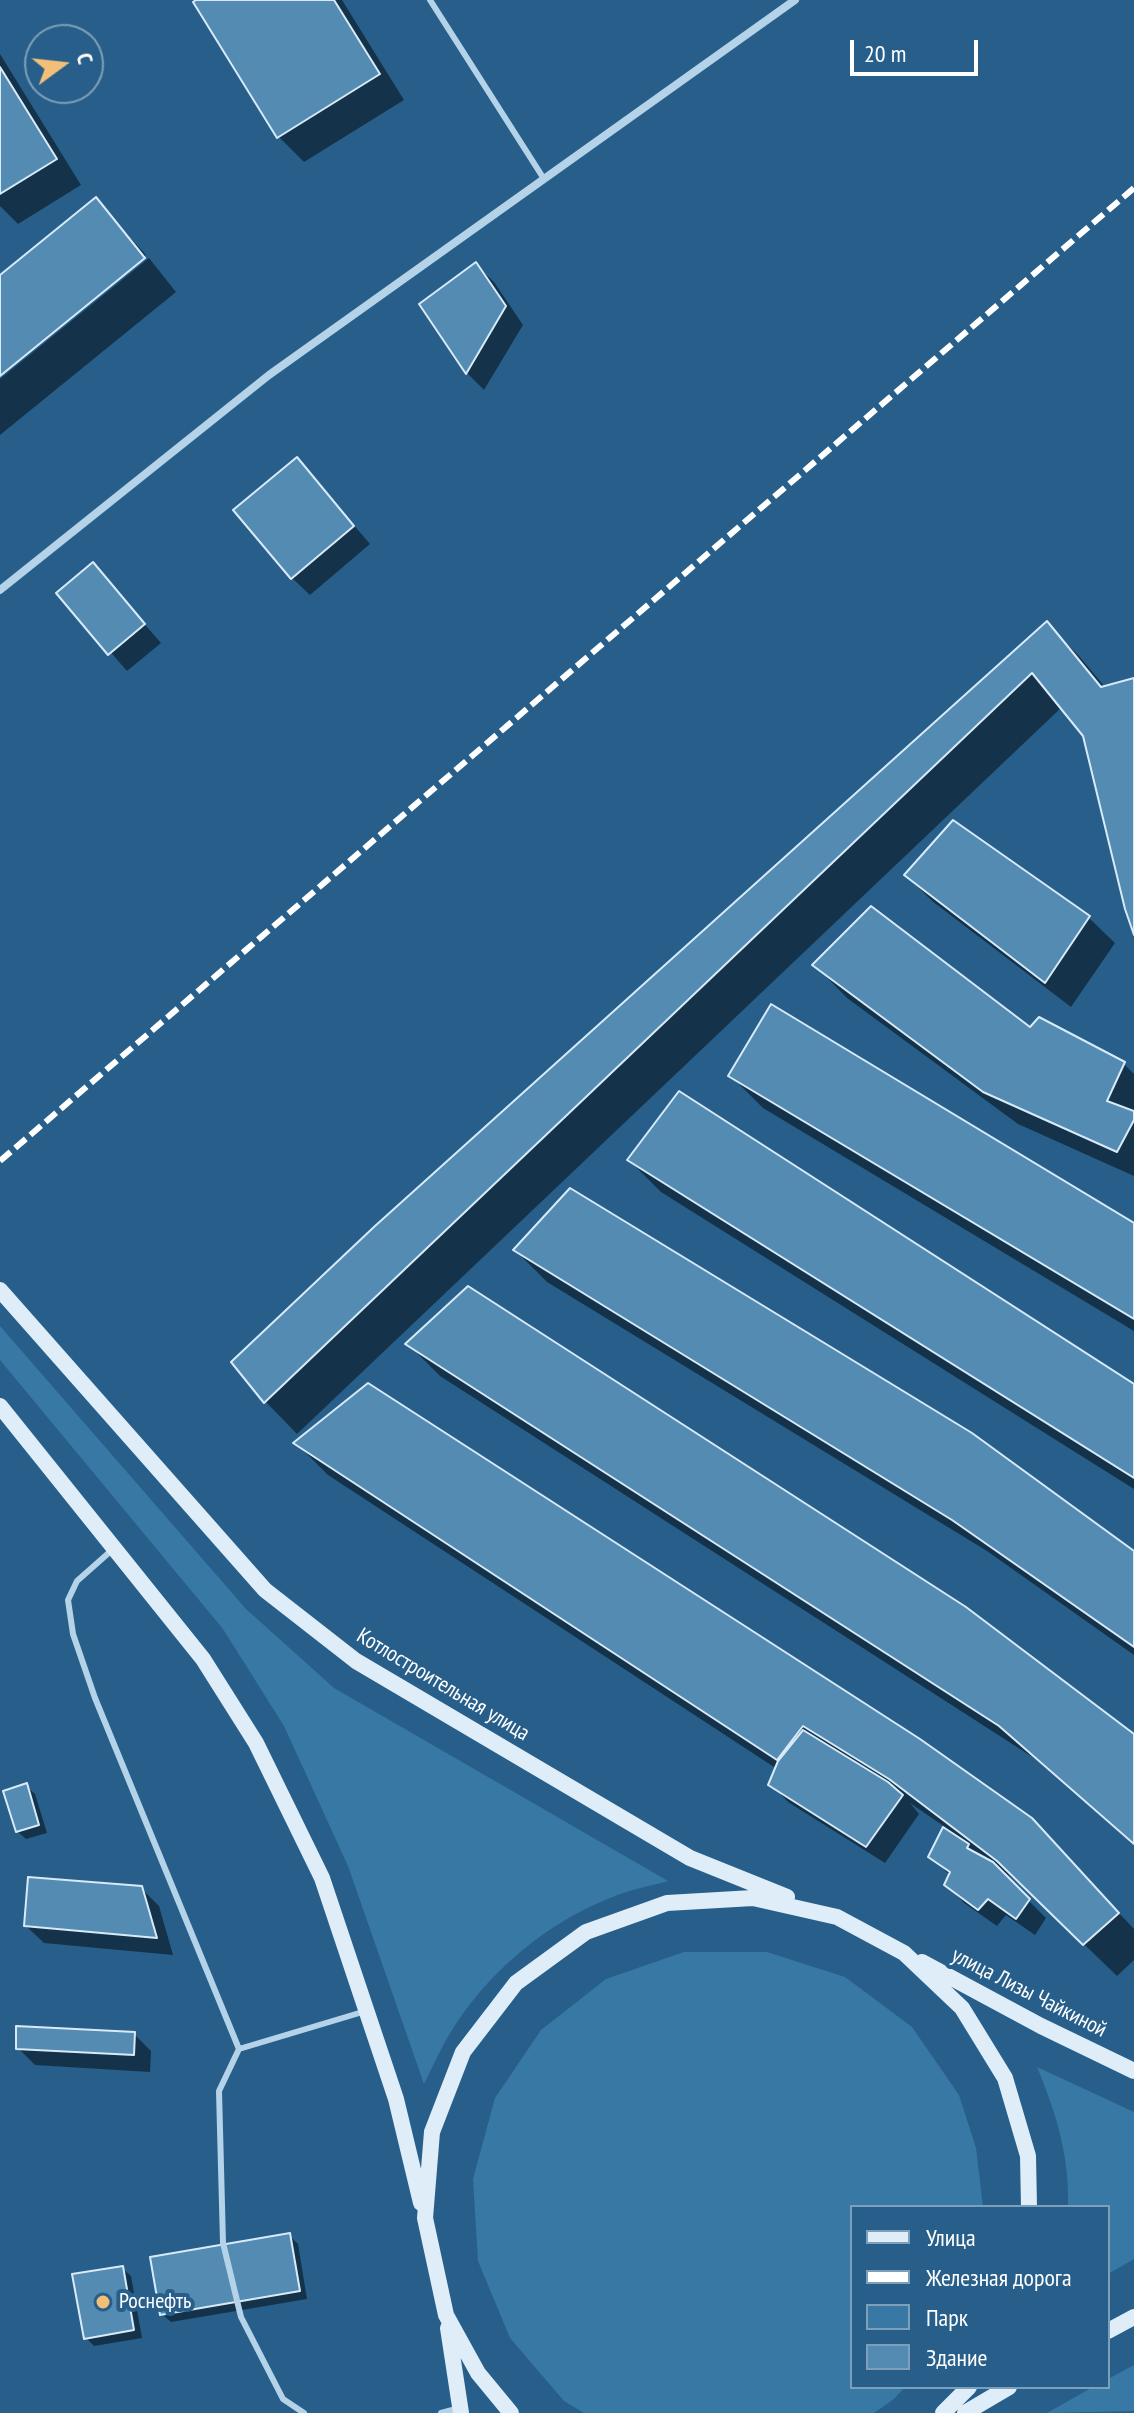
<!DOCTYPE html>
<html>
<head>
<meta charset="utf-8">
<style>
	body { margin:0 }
	#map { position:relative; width:1134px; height:2413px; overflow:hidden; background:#275f8a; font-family:"PT Sans Narrow",sans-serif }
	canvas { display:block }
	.legend { position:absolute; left:850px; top:2205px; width:260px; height:184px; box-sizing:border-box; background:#275f8a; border:2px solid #7d9fb9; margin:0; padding:10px 14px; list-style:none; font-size:24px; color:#fff }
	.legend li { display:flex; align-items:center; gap:16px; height:40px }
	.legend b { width:40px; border:2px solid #7d9fb9 }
	.north { position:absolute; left:24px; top:24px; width:80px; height:80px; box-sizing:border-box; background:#275f8a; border:2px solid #7d9fb9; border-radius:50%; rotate:75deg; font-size:22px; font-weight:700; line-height:32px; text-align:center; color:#fff }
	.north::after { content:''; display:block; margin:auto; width:28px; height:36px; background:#f2bf79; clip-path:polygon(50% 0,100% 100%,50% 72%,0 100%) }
	.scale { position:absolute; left:850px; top:40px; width:128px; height:36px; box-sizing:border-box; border:4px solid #fff; border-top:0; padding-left:10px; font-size:24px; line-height:28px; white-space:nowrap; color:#fff; -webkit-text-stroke:6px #275f8a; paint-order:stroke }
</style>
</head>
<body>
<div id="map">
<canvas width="1134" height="2413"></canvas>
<ul class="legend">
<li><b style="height:10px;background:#deedf8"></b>Улица</li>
<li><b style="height:10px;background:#fff"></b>Железная дорога</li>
<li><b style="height:22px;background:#3878a4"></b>Парк</li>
<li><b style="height:22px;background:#538bb2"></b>Здание</li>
</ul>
<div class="north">С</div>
<div class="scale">20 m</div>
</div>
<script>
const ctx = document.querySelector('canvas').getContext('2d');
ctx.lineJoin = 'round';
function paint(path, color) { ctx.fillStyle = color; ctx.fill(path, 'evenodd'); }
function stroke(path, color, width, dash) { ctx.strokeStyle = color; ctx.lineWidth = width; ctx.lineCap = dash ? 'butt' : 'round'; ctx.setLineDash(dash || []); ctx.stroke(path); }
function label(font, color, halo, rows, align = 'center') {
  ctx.font = font + ' "PT Sans Narrow",sans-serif'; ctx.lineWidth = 8; ctx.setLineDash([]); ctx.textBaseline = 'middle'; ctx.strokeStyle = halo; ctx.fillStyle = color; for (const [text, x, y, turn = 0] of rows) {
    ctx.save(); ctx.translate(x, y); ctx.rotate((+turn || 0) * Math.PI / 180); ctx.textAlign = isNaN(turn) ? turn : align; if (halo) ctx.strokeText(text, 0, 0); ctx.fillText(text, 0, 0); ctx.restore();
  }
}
paint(new Path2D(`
	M0 1326 246 1609 334 1688 668 1881C651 1886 632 1889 615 1896 547 1922 487 1972 449 2035 440 2050 432 2068 424 2084L348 1866 284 1726 223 1629 0 1360Z
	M684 1952H767L845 1977 912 2027 959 2095 976 2148 983 2207H852V2387H905L894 2399 874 2413H584L564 2401 510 2338 478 2261 473 2179 495 2098 541 2030 606 1979Z
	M1037 2067 1134 2112V2259L1108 2274V2207H1068C1070 2158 1056 2112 1037 2067Z
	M1134 2365V2411L1047 2413 1093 2387H1108V2379Z`), '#3878a4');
paint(new Path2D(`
	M200 0H342L404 100 304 162 278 136Z
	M0 54 81 185 18 224 0 206Z
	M96 200 146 255 0 374V277Z
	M149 258 176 292 0 435V379Z
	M476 265 494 282 523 325 484 390 467 373 422 305Z
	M297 459 370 544 310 595 292 578Z
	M93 565 161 643 127 671 59 593Z
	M1047 624 1079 656 1105 687 1134 680V928L1085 735 1062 707 297 1434 265 1401Z
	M953 823 1089 918 1115 943 1071 1007 932 901 906 875Z
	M815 965 1030 1030 1124 1064 1134 1074V1176L1018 1124 847 998Z
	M731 1076 1134 1225V1331L763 1108Z
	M629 1160 1134 1386V1489L661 1192Z
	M515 1250 1134 1553V1655L987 1551 547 1282Z
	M408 1344 1134 1737V1845L1034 1758 440 1376Z
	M296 1443 1031 1820 1134 1929V1960L1117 1976 1031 1893 1003 1871 1001 1873 1046 1918 1035 1935 1006 1915 997 1926 964 1903 947 1885 951 1876 930 1857 945 1827 910 1803 919 1814 885 1863 788 1802 771 1784 777 1769 328 1475Z
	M26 1786 35 1794 47 1833 26 1839 17 1831Z
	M141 1888 159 1906 173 1955 44 1943 26 1926Z
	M134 2034 151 2051 150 2072 35 2065 18 2048Z
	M289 2235 298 2244 307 2299 171 2322 162 2314Z
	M122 2268 131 2276 142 2338 94 2346 86 2338Z`), '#0007');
const building = new Path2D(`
	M196 0H334L380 74 277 138 193 2Z
	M0 67 57 159 0 194Z
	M96 197 145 258 0 376V275Z
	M476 262 506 306 466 374 419 304Z
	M297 457 354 526 291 579 233 510Z
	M93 562 145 624 108 655 56 593Z
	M1047 621 1101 687 1134 678V935L1125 909 1083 736 1032 673 264 1403 231 1362 375 1226Z
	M953 820 1090 916 1045 983 904 875Z
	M871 906 1030 1027 1039 1017 1125 1062 1107 1101 1134 1111V1120L1117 1152 983 1092 812 965Z
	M771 1004 1134 1223V1319L728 1076Z
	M679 1091 1134 1384V1478L627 1160Z
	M570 1188 972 1433 1134 1551V1647L952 1520 513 1250Z
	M468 1286 966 1607 1134 1734V1844L999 1726 405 1344Z
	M368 1383 920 1739 1032 1818 1119 1913 1083 1945 997 1861 889 1779 803 1726 777 1760 293 1443Z
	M803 1730 888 1782 903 1795 866 1847 768 1785 778 1761Z
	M27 1783 39 1825 16 1832 3 1791Z
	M943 1827 969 1844 967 1848 993 1862 1030 1899 1016 1919 988 1899 978 1910 944 1885 950 1872 928 1857Z
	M28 1877 142 1886 157 1938 24 1926Z
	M16 2026 135 2032 134 2055 16 2049Z
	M290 2233 300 2291 160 2315 150 2257Z
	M123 2266 134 2330 84 2339 72 2274Z`);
paint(building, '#538bb2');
stroke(building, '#d8eaf7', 2);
stroke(new Path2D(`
	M430 0 544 179
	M112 1550 77 1581 68 1600 73 1634 95 1698 239 2049
	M304 2413 283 2399 241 2317 223 2243 219 2091 239 2049 366 2011
	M441 2413 460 2408`), '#b4d3e9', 6);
stroke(new Path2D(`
	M0 590 269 375 795 0`), '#b4d3e9', 8);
stroke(new Path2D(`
	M0 1290 265 1590 356 1661 690 1858 787 1897
	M0 1406 203 1659 256 1743 322 1878 396 2099 421 2203
	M922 1962 1041 2026 1134 2071
	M448 2328 461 2413
	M1108 2331 1134 2317
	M511 2413 478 2373 446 2315 425 2218 432 2132 463 2052 516 1983 586 1932 667 1903 753 1898 837 1917 904 1953 962 2008 1005 2078 1028 2156 1029 2207
	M943 2413 969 2387
	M965 2413 1009 2387`), '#deedf8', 16);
stroke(new Path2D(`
	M0 1161 1134 188`), '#fff', 6, [14, 6]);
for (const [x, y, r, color] of [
	[103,2302,8,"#f2bf79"]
]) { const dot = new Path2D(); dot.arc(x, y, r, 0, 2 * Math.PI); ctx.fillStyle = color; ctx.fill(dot); stroke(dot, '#275f8a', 3); }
label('22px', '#fff', '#275f8a', [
	["Котлостроительная улица",443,1685,31],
	["улица Лизы Чайкиной",1029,1993,27]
]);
label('22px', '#fff', '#275f8a', [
	["Роснефть",119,2302]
], 'left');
</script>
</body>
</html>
